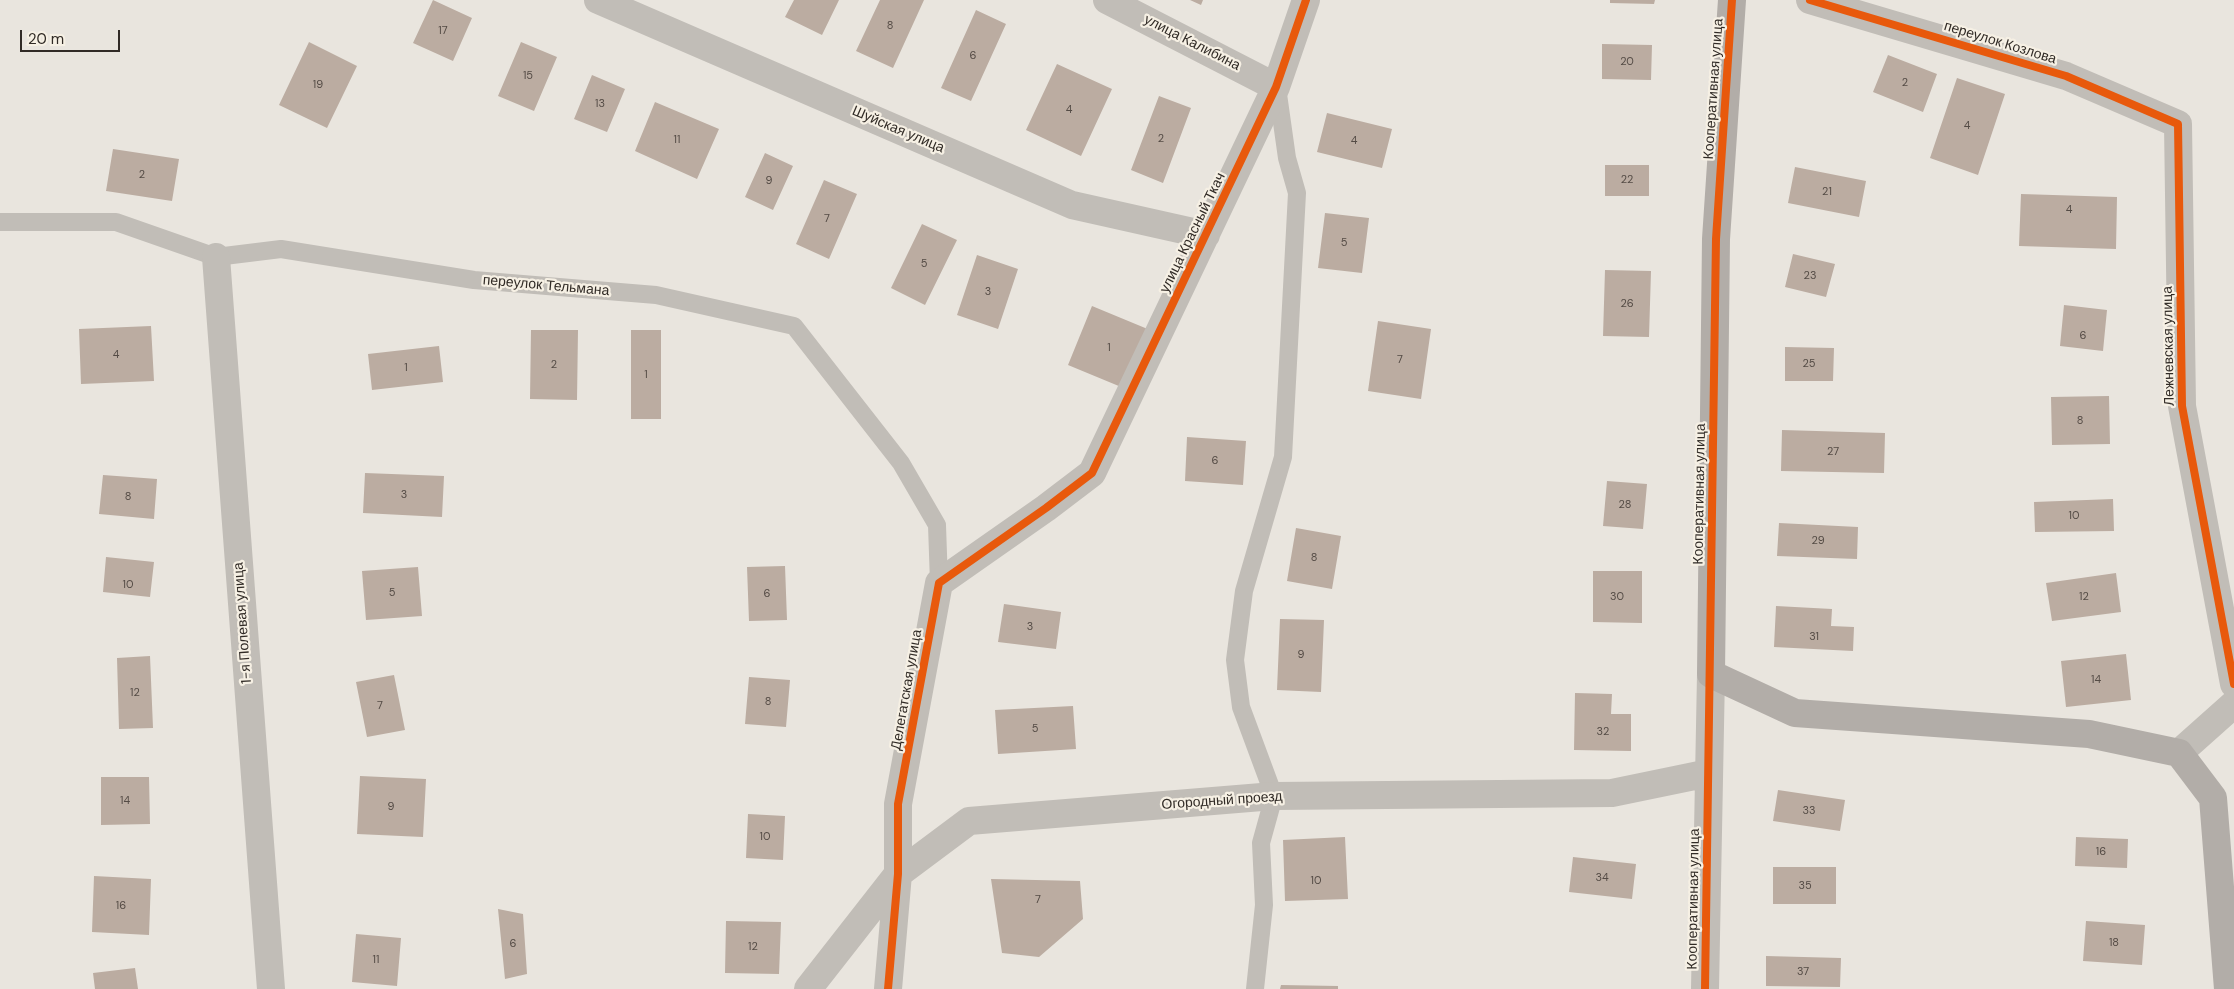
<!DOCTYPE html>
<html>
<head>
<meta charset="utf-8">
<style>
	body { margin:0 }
	#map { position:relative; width:2234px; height:989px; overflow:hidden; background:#e9e5de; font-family:"DM Sans",sans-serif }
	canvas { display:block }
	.scale { position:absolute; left:20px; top:30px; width:100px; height:22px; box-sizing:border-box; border:2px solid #312b26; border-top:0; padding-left:6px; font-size:15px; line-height:18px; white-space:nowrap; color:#312b26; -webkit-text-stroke:4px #f6f0e4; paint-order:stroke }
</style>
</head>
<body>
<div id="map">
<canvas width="2234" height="989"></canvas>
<div class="scale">20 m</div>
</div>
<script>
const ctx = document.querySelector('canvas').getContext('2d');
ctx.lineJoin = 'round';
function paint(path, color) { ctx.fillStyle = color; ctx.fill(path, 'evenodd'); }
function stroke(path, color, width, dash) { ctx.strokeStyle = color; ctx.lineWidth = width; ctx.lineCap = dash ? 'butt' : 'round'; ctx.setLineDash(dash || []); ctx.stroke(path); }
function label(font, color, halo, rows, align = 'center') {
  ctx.font = font + ' "DM Sans",sans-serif'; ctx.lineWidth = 4.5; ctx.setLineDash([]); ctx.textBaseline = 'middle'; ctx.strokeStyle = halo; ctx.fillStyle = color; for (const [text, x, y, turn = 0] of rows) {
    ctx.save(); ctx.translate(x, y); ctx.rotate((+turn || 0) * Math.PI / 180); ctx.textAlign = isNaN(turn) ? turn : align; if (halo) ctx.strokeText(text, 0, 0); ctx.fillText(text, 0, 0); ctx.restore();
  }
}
paint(new Path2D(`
	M433 0 472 18 453 61 413 43Z
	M794 0H839L822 35 785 17Z
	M880 0H924L893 68 856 51Z
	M1190 0H1203L1201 5Z
	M1610 0H1655L1654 4 1610 3Z
	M976 10 1006 24 971 101 941 88Z
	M309 42 357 66 327 128 279 105Z
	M521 42 557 57 534 111 498 96Z
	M1602 44 1652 45 1651 80 1602 79Z
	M1888 55 1937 74 1923 112 1873 92Z
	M1057 64 1112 89 1081 156 1026 130Z
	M592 75 625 89 607 132 574 119Z
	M1957 78 2005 94 1978 175 1930 158Z
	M1159 96 1191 108 1163 183 1131 170Z
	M655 102 719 129 697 179 635 151Z
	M1327 113 1392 129 1382 168 1317 152Z
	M113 149 179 159 172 201 106 191Z
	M765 153 793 166 773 210 745 197Z
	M1605 165H1649V196H1605Z
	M1795 167 1866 181 1859 217 1788 203Z
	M824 180 857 194 829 259 796 244Z
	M2021 194 2117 197 2116 249 2019 246Z
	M1325 213 1369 218 1362 273 1318 268Z
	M922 224 957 240 925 305 891 288Z
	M1793 254 1835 264 1826 297 1785 287Z
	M977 255 1018 269 998 329 957 315Z
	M1605 270 1651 271 1649 337 1603 336Z
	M2064 305 2107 310 2103 351 2060 346Z
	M1092 306 1150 330 1126 389 1068 365Z
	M1378 321 1431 329 1421 399 1368 391Z
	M151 326 154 381 81 384 79 329Z
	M531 330H578L577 400 530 399Z
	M631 330H661V419H631Z
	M439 346 443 382 372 390 368 354Z
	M1785 347 1834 348 1833 381H1785Z
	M2109 396 2110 444 2052 445 2051 397Z
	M1782 430 1885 433 1884 473 1781 471Z
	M1187 437 1246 441 1243 485 1185 481Z
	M365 473 444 476 442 517 363 513Z
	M103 475 157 479 154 519 99 514Z
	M1607 481 1647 484 1643 529 1603 526Z
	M2113 499 2114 531 2035 532 2034 502Z
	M1779 523 1858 527 1857 559 1777 556Z
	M1296 528 1341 536 1332 589 1287 581Z
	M106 557 154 562 150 597 103 592Z
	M785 566 787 620 749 621 747 567Z
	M418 567 422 616 366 620 362 571Z
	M1593 571H1642V623L1593 622Z
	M2116 573 2121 612 2052 621 2046 583Z
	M1004 604 1061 612 1056 649 998 642Z
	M1776 606 1832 609 1831 626 1854 627 1853 651 1774 647Z
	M1280 619 1324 620 1321 692 1277 690Z
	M2126 654 2131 700 2066 707 2061 661Z
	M150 656 153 728 119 729 117 658Z
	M394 675 405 730 367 737 356 682Z
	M749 677 790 680 786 727 745 724Z
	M1575 693 1612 694 1611 714H1631V751L1574 750Z
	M1073 706 1076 749 998 754 995 710Z
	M360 776 426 779 423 837 357 834Z
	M101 777H149L150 824 101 825Z
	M1778 790 1845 800 1840 831 1773 821Z
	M748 814 785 816 783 860 746 858Z
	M1345 837 1348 899 1285 901 1283 840Z
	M2076 837 2128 839 2127 868 2075 866Z
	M1573 857 1636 864 1632 899 1569 892Z
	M1773 867H1836V904H1773Z
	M94 876 151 879 149 935 92 932Z
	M991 879 1080 881 1083 919 1039 957 1002 953Z
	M498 909 523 914 527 974 505 979Z
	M726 921 781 922 779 974 725 973Z
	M2086 921 2145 925 2142 965 2083 961Z
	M356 934 401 938 397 986 352 982Z
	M1766 956 1841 958 1840 987 1766 986Z
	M135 968 138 989H95L93 973Z
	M1281 985 1338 986V989H1280Z`), '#bbaca1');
stroke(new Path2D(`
	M0 222H116L216 257 281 249 474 280 656 295 794 326 901 463 937 525 939 583
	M1255 989 1264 905 1261 843 1274 796 1241 707 1235 660 1244 591 1283 457 1297 193 1287 158 1277 87`), '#c1bdb7', 18);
stroke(new Path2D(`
	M598 0 1072 205 1206 235
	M1107 0 1276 87
	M1810 0 2066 76 2178 124 2182 406 2234 684
	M216 257 271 989
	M2179 753 2234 704
	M808 989 898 874 969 821 1274 796 1612 793 1709 773
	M888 989 898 874V804L939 583 1046 508 1092 473 1276 87 1306 0
	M1705 989 1711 674`), '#c1bdb7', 28);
stroke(new Path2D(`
	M1732 0 1716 239 1711 674 1795 713 2089 734 2179 753 2213 798 2228 989`), '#b2ada8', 28);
stroke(new Path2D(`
	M1810 0 2066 76 2178 124 2182 406 2234 684
	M888 989 898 874V804L939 583 1046 508 1092 473 1276 87 1306 0
	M1705 989 1716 239 1732 0`), '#e8590c', 8);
label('11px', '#544b45', null, [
	["8",890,26],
	["17",443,31],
	["6",973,56],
	["20",1627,62],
	["15",528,76],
	["2",1905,83],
	["19",318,85],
	["13",600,104],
	["4",1069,110],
	["4",1967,126],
	["2",1161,139],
	["11",677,140],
	["4",1354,141],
	["2",142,175],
	["22",1627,180],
	["9",769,181],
	["21",1827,192],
	["4",2069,210],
	["7",827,219],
	["5",1344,243],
	["5",924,264],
	["23",1810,276],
	["3",988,292],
	["26",1627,304],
	["6",2083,336],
	["1",1109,348],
	["4",116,355],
	["7",1400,360],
	["25",1809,364],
	["2",554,365],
	["1",406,368],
	["1",646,375],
	["8",2080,421],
	["27",1833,452],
	["6",1215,461],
	["3",404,495],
	["8",128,497],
	["28",1625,505],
	["10",2074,516],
	["29",1818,541],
	["8",1314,558],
	["10",128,585],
	["5",392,593],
	["6",767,594],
	["30",1617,597],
	["12",2084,597],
	["3",1030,627],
	["31",1814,637],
	["9",1301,655],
	["14",2096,680],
	["12",135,693],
	["8",768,702],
	["7",380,706],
	["5",1035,729],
	["32",1603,732],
	["14",125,801],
	["9",391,807],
	["33",1809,811],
	["10",765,837],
	["16",2101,852],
	["34",1602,878],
	["10",1316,881],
	["35",1805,886],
	["7",1038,900],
	["16",121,906],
	["18",2114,943],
	["6",513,944],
	["12",753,947],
	["11",376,960],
	["37",1803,972]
]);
label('14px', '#312b26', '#f6f0e4', [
	["улица Калибина",1192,43,27],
	["переулок Козлова",2000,43,17],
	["Кооперативная улица",1714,89,-86],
	["Шуйская улица",898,130,23],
	["улица Красный Ткач",1193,233,-64],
	["переулок Тельмана",546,286,5],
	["Лежневская улица",2169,346,-91],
	["Кооперативная улица",1700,494,-89],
	["1-я Полевая улица",243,623,-94],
	["Делегатская улица",907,690,-80],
	["Огородный проезд",1222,801,-4],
	["Кооперативная улица",1694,899,-89]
]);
</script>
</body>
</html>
